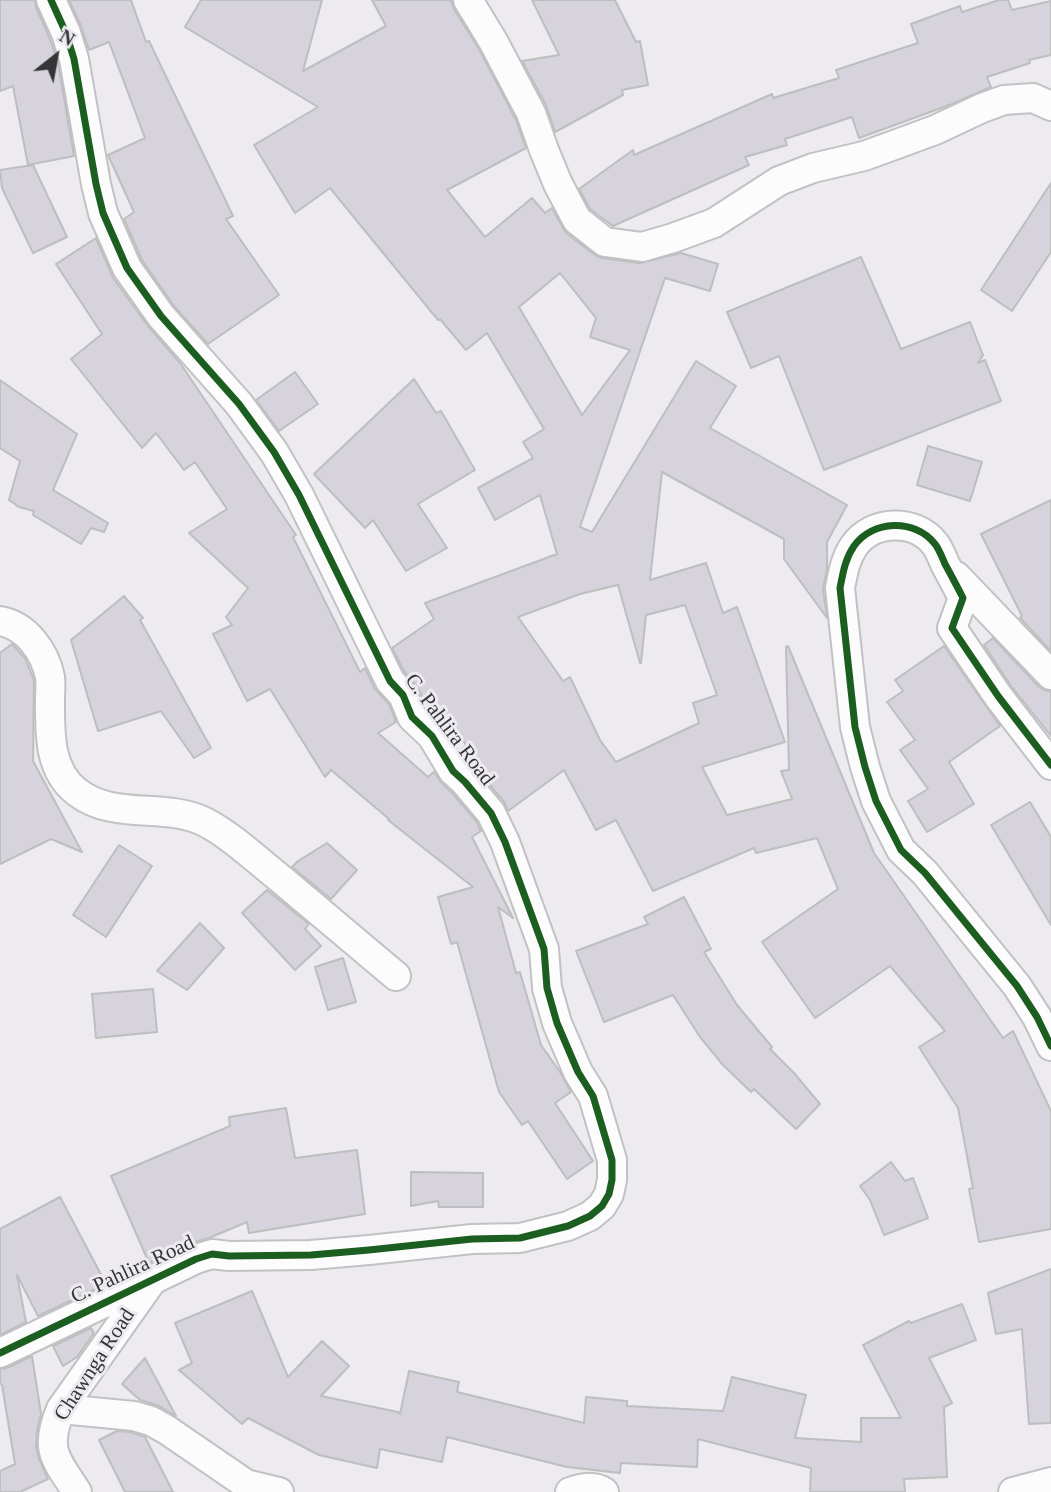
<!DOCTYPE html>
<html>
<head>
<meta charset="utf-8">
<style>
	body { margin:0 }
	#map { position:relative; width:1051px; height:1492px; overflow:hidden; background:#edebef; font-family:Georgia,serif }
	canvas { display:block }
	.north { position:absolute; left:21px; top:21px; width:70px; height:70px; -webkit-text-stroke:5px #edeaf0; paint-order:stroke; rotate:31deg; font-size:19px; font-weight:700; line-height:28px; text-align:center; color:#353436 }
	.north::after { content:''; display:block; margin:auto; width:24px; height:32px; background:#353436; clip-path:polygon(50% 0,100% 100%,50% 72%,0 100%) }
</style>
</head>
<body>
<div id="map">
<canvas width="1051" height="1492"></canvas>
<div class="north">N</div>
</div>
<script>
const ctx = document.querySelector('canvas').getContext('2d');
ctx.lineJoin = 'round';
function paint(path, color) { ctx.fillStyle = color; ctx.fill(path, 'evenodd'); }
function stroke(path, color, width, dash) { ctx.strokeStyle = color; ctx.lineWidth = width; ctx.lineCap = dash ? 'butt' : 'round'; ctx.setLineDash(dash || []); ctx.stroke(path); }
function label(font, color, halo, rows, align = 'center') {
  ctx.font = font + ' Georgia,serif'; ctx.lineWidth = 6; ctx.setLineDash([]); ctx.textBaseline = 'middle'; ctx.strokeStyle = halo; ctx.fillStyle = color; for (const [text, x, y, turn = 0] of rows) {
    ctx.save(); ctx.translate(x, y); ctx.rotate((+turn || 0) * Math.PI / 180); ctx.textAlign = isNaN(turn) ? turn : align; if (halo) ctx.strokeText(text, 0, 0); ctx.fillText(text, 0, 0); ctx.restore();
  }
}
const building = new Path2D(`
	M0 0H35L36 7 50 39 58 63 74 156 28 165 13 86 0 91Z
	M69 0H131L146 42 149 41 233 216 226 219 279 295 208 344 174 306 142 260 124 219 134 212 108 155 145 138 109 42 89 50 81 26Z
	M201 0H322L303 71 386 26 372 0H451L454 9 479 49 516 120 526 148 447 190 485 237 532 198 545 213 552 208 566 233 595 255 602 258 640 263 681 253 718 264 710 291 665 278 580 527 592 532 696 361 736 386 710 428 847 505 827 542V568L823 589 827 618 784 559V539L662 472 650 580 706 563 723 613 737 607 785 742 702 767 727 815 792 799 781 771 789 770 786 647 788 646 874 853 1003 1038 1013 1031 1051 1111V1229L979 1242 969 1189 973 1188 958 1108 919 1047 945 1031 890 966 815 1018 762 942 838 889 817 838 756 853 754 848 653 891 616 820 596 830 564 770 508 811 504 802 478 771 466 760 460 750 466 745 433 699 425 704 418 688 404 671 392 648 434 619 425 603 557 554 540 495 495 520 478 488 533 458 523 442 544 429 487 333 466 350 440 319 438 320 330 188 295 213 254 145 318 107 185 27ZM560 273 596 318 590 337 630 350 582 415 519 307ZM618 585 640 663H641L646 615 685 605 717 695 693 703 699 723 616 762 600 740 570 677 563 681 518 617 580 594Z
	M532 0H615L636 42 640 41 648 85 622 90 623 95 555 132 546 105 522 61 559 55Z
	M999 0H1008L1012 10 1051 1V55L1029 60 1030 63 987 77 991 87 952 104 859 138 852 117 785 139 787 145 745 157 749 165 613 226 590 209 579 189 633 150 634 155 772 94 773 98 839 78 836 70 918 43 911 24 960 6 962 12Z
	M33 165 67 237 33 253 2 188 0 170Z
	M1051 183V252L1012 311 981 290Z
	M96 238 113 278 148 326 180 363 296 535 293 537 360 672 365 668 375 689 389 704 396 722 378 733 428 777 434 772 442 783 453 794 477 822 481 831 472 837 513 918 498 907 516 973 520 972 541 1045 560 1072 571 1092 555 1103 593 1161 567 1179 528 1121 522 1125 499 1092 457 942 451 944 438 897 473 887 388 820 389 819 331 770 325 777 270 689 247 701 213 634 232 625 226 617 248 588 189 533 227 509 195 462 184 470 156 433 142 448 71 359 102 334 56 264Z
	M861 257 901 349 970 322 983 355 978 363 985 360 1001 401 824 470 779 356 751 368 727 312Z
	M295 372 318 404 279 431 256 400Z
	M414 379 436 413 441 411 475 470 418 504 447 548 406 571 373 520 365 528 314 474Z
	M0 380 77 434 53 490 108 523 104 532 91 528 81 544 33 515 34 511 19 507 9 500 20 461 0 448Z
	M928 446 982 462 970 501 917 485Z
	M1051 500V651L1020 618 1022 616 981 534Z
	M124 596 143 618 140 620 211 748 194 758 161 711 98 731 71 640Z
	M993 638 1039 687 1046 691H1051V736L1011 686 984 645Z
	M12 644 25 658 34 680 33 761 82 852 51 839 0 864V653Z
	M944 646 1000 726 949 762 974 804 927 832 908 801 928 789 900 750 915 740 887 702 903 691 895 680Z
	M1030 802 1051 837V925L991 825Z
	M327 843 357 870 331 899 292 867 298 861Z
	M119 845 152 866 106 937 73 915Z
	M267 890 309 924 305 929 321 946 295 970 242 913Z
	M684 897 711 949 704 952 737 1005 772 1047 770 1049 794 1073 820 1104 796 1129 754 1089 751 1092 723 1065 700 1037 673 995 604 1022 576 951 648 924 644 917Z
	M200 923 224 948 187 990 157 971Z
	M343 958 356 1002 328 1010 315 967Z
	M153 989 157 1032 96 1038 92 994Z
	M286 1108 295 1158 357 1150 365 1214 249 1233 247 1222 209 1238 189 1244 149 1263 111 1176 230 1126 229 1117Z
	M891 1162 905 1181 913 1178 928 1218 884 1235 870 1200 860 1186Z
	M411 1172 483 1173V1207H439L438 1201 411 1206Z
	M60 1197 106 1284 38 1316 17 1275 26 1322 0 1335V1229Z
	M1051 1269V1423L1029 1424 1022 1329 996 1334 988 1293Z
	M252 1291 288 1377 322 1341 349 1366 321 1396 398 1412 400 1414 409 1371 459 1382 457 1392 584 1423 586 1397 627 1401V1406L723 1411 732 1377 806 1395 795 1438 861 1442V1418H901L863 1345 909 1321 911 1323 962 1304 976 1340 929 1358 952 1403 944 1407 947 1477 904 1479 905 1492H810L811 1468 698 1439 697 1467 621 1463 620 1473 567 1467 447 1437 442 1462 380 1449 377 1468 319 1455 248 1418 242 1424 179 1370 192 1363 175 1323Z
	M91 1328 94 1333 77 1357 63 1366 53 1346Z
	M32 1356 41 1414 37 1431 36 1447 39 1459 48 1479 20 1492H0V1471L15 1464 2 1385 0 1383V1369L7 1368Z
	M145 1358 176 1416 159 1406 140 1400 122 1384Z
	M117 1431 131 1432 145 1437 173 1492H125L99 1440Z`);
paint(building, '#d7d3dc');
stroke(building, '#bebdbf', 2);
const minor = new Path2D(`
	M468 0 493 41 531 113 544 150 558 184 577 220 605 242 642 247 673 238 714 223 779 181 813 168 864 156 897 144 935 130 982 108 1004 100 1033 98 1051 106
	M956 576 1051 675
	M0 621C26 625 45 652 50 677 51 684 50 692 50 699 50 731 48 770 77 792 114 821 165 802 205 822 232 836 258 861 282 880 320 912 358 944 396 976
	M1051 765 998 696 952 628 963 598C957 586 951 575 945 564 942 557 939 549 935 544 915 518 872 520 854 546 845 559 843 573 840 588L855 727 865 767 876 801 901 850 925 873 1017 986 1037 1017 1051 1046
	M0 1353 196 1259 212 1254 229 1256 311 1255 369 1250 472 1239 520 1238 568 1226 590 1216 602 1206 609 1194 612 1180V1160L593 1096 578 1072 557 1023 547 988 544 949 505 842 491 813 465 782 453 771 432 736 412 717 403 695 390 681 299 495 274 452 239 404 161 316 127 268 103 213 96 184 74 59 66 33 51 0
	M61 1409 134 1416 151 1421 167 1430 246 1484 279 1492
	M77 1492C55 1458 44 1449 61 1409L151 1282
	M570 1492C581 1488 593 1485 604 1492
	M1013 1492 1051 1482`);
stroke(minor, '#c2c1c4', 32);
stroke(minor, '#fcfcfd', 28);
stroke(new Path2D(`
	M1051 765 998 696 952 628 963 598C957 586 951 575 945 564 942 557 939 549 935 544 915 518 872 520 854 546 845 559 843 573 840 588L855 727 865 767 876 801 901 850 925 873 1017 986 1037 1017 1051 1046
	M0 1353 196 1259 212 1254 229 1256 311 1255 369 1250 472 1239 520 1238 568 1226 590 1216 602 1206 609 1194 612 1180V1160L593 1096 578 1072 557 1023 547 988 544 949 505 842 491 813 465 782 453 771 432 736 412 717 403 695 390 681 299 495 274 452 239 404 161 316 127 268 103 213 96 184 74 59 66 33 51 0`), '#1b5e20', 7);
label('21px', '#353436', '#edeaf0', [
	["C. Pahlira Road",449,730,53],
	["C. Pahlira Road",133,1270,-25],
	["Chawnga Road",95,1365,-57]
]);
</script>
</body>
</html>
